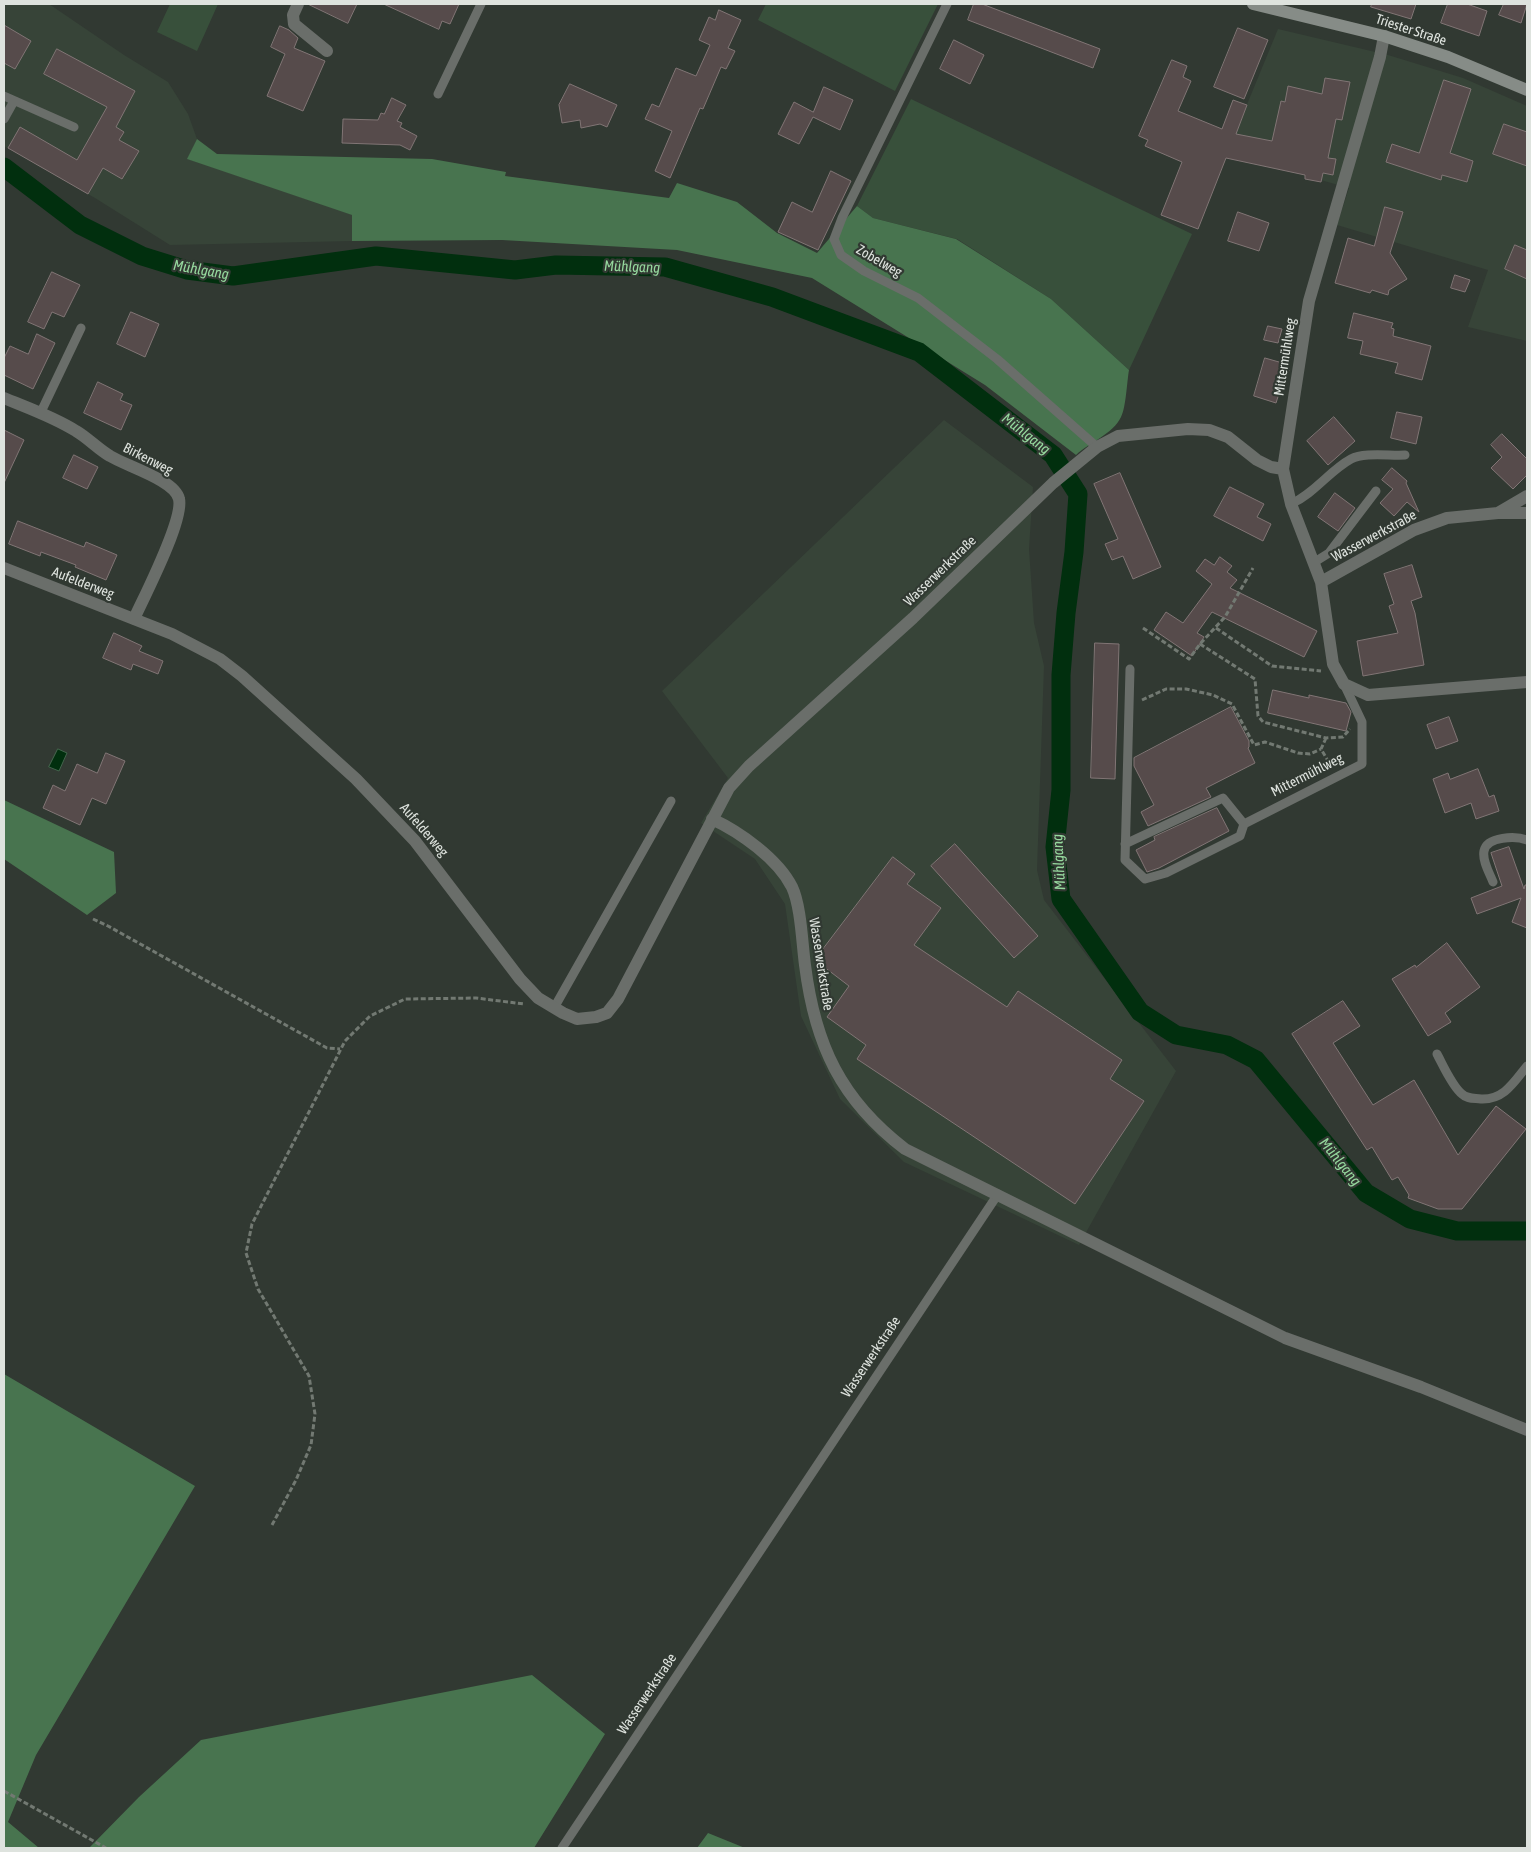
<!DOCTYPE html>
<html>
<head>
<meta charset="utf-8">
<style>
	body { margin:0 }
	#map { position:relative; width:1531px; height:1852px; overflow:hidden; background:#313932; font-family:"Asap Condensed",sans-serif }
	canvas { display:block }
	.frame { position:absolute; inset:0; border:5px solid #dee3de; pointer-events:none }
</style>
</head>
<body>
<div id="map">
<canvas width="1531" height="1852"></canvas>
<div class="frame"></div>
</div>
<script>
const ctx = document.querySelector('canvas').getContext('2d');
ctx.lineJoin = 'round';
function paint(path, color) { ctx.fillStyle = color; ctx.fill(path, 'evenodd'); }
function stroke(path, color, width, dash) { ctx.strokeStyle = color; ctx.lineWidth = width; ctx.lineCap = dash ? 'butt' : 'round'; ctx.setLineDash(dash || []); ctx.stroke(path); }
function label(font, color, halo, rows, align = 'center') {
  ctx.font = font + ' "Asap Condensed",sans-serif'; ctx.lineWidth = 4.5; ctx.setLineDash([]); ctx.textBaseline = 'middle'; ctx.strokeStyle = halo; ctx.fillStyle = color; for (const [text, x, y, turn = 0] of rows) {
    ctx.save(); ctx.translate(x, y); ctx.rotate((+turn || 0) * Math.PI / 180); ctx.textAlign = isNaN(turn) ? turn : align; if (halo) ctx.strokeText(text, 0, 0); ctx.fillText(text, 0, 0); ctx.restore();
  }
}
paint(new Path2D(`
	M4 4H49L124 55 168 82 188 114 197 139 188 159 353 215 352 241 170 245 95 198 4 146Z
	M1278 29 1388 55 1463 78 1527 106V341L1468 327 1488 270 1337 225 1349 188 1296 173 1234 136Z
	M944 420 1033 487 1029 549 1034 623 1044 666 1037 870 1044 900 1176 1071 1079 1245 904 1162 840 1099 801 1016 785 904 755 859 701 823 728 778 662 691Z`), '#374438');
paint(new Path2D(`
	M170 4H218L197 51 157 32Z
	M766 4H938L895 91 758 20Z
	M911 99 1192 234 1129 370 1051 299 957 239 873 218 857 206Z`), '#38503b');
paint(new Path2D(`
	M197 139 217 154 432 159 506 172 505 176 669 198 677 183 737 202 777 233 817 253 857 206 873 218 956 239 1051 299 1129 370C1127 381 1126 408 1121 417 1113 434 1090 442 1076 455L985 385 812 278 677 250 502 240 352 241V215L187 159Z
	M4 800 114 852 116 893 87 915 4 859Z
	M4 1374 195 1486 36 1755 8 1822 39 1848H4Z
	M532 1675 605 1734 534 1848H89L139 1797 201 1740Z
	M708 1833 745 1848H697Z`), '#48744f');
const water = new Path2D(`
	M58 749 67 753 59 771 49 767Z`);
paint(water, '#012f0e');
stroke(water, '#43654c', 1);
stroke(new Path2D(`
	M4 167 80 225 142 256 187 270 233 276 376 256 515 270 556 265 665 267 772 297 919 352 1053 455 1078 494 1074 552 1066 613 1061 675V790L1055 847 1061 899 1140 1012 1176 1035 1227 1045 1256 1060 1366 1193 1410 1219 1457 1231H1527`), '#012f0e', 19);
const building = new Path2D(`
	M308 4H357L348 23Z
	M384 4H459L450 24 442 21 439 29Z
	M974 4H982L1100 49 1093 68 968 20Z
	M1372 4H1416L1411 19 1371 7Z
	M1448 4H1467L1487 11 1479 36 1441 23Z
	M1504 4H1527L1521 23 1499 15Z
	M719 10 741 20 728 48 735 51 726 69 721 67 703 109 700 108 670 178 655 171 672 131 645 119 652 104 659 107 676 68 696 76 710 45 699 40 709 17 715 20Z
	M4 25 31 41 15 69 4 63Z
	M280 26 289 30 298 38 294 48 325 61 303 111 267 96 285 54 271 47Z
	M1238 28 1268 40 1244 99 1214 87Z
	M954 40 984 55 970 84 940 69Z
	M57 49 135 91 116 127 124 132 119 140 139 151 122 179 103 168 88 194 8 148 20 127 77 160 107 107 44 74Z
	M1172 60 1187 66 1183 77 1191 81 1178 111 1222 129 1233 100 1247 105 1236 134 1272 141 1281 101 1285 102 1288 86 1322 94 1325 78 1350 82 1342 120 1336 119 1328 158 1336 159 1333 175 1323 173 1321 182 1305 179V175L1226 158 1198 229 1161 215 1182 162 1145 146 1148 140 1139 136Z
	M1444 80 1471 89 1450 153 1473 161 1467 182 1442 175 1441 180 1386 162 1392 144 1419 153Z
	M570 84 617 105 607 127 600 124 581 128 580 120 562 123 559 105Z
	M824 87 853 100 840 130 813 117 799 144 778 134 794 102 813 112Z
	M392 98 406 105 397 121 402 123 400 127 417 136 410 150 400 145 342 143 343 119 378 120 381 113 384 114Z
	M1504 124 1527 132V166L1493 154Z
	M831 171 851 181 818 250 778 232 792 202 812 212Z
	M1385 207 1403 212 1390 253 1407 279 1389 290 1388 295 1372 290 1370 293 1335 283 1348 238 1374 246Z
	M1238 212 1269 223 1259 251 1228 241Z
	M1515 245 1527 250V279L1505 269Z
	M52 272 80 285 64 317 52 312 44 329 28 322Z
	M1455 275 1470 280 1465 292 1451 288Z
	M131 312 159 324 145 357 117 344Z
	M1354 313 1393 323 1391 328 1394 329 1393 336 1431 346 1422 380 1395 373 1398 363 1360 354 1363 341 1348 338Z
	M1268 326 1282 329 1278 343 1264 340Z
	M37 334 55 343 33 389 4 375V358L10 346 28 354Z
	M1265 358 1286 364 1284 369 1289 370 1284 387H1281L1276 403 1254 396Z
	M98 382 123 394 120 400 132 405 121 430 84 413Z
	M1397 412 1422 417 1416 444 1391 438Z
	M1334 417 1355 441 1328 465 1307 441Z
	M4 430 24 440 4 483Z
	M1502 434 1527 459V475L1513 489 1491 468 1502 457 1491 445Z
	M74 455 98 467 87 489 63 478Z
	M1392 468 1407 481 1406 483 1419 512 1407 502 1394 516 1380 503 1393 489 1382 480Z
	M1120 473 1161 567 1133 579 1123 556 1112 560 1105 544 1118 539 1094 484Z
	M1230 487 1264 504 1257 517 1271 524 1263 541 1214 516Z
	M1335 493 1355 508 1338 531 1318 517Z
	M18 521 84 547 86 542 117 555 106 580 75 567 76 565 41 552 40 556 9 544Z
	M1220 557 1232 566 1227 572 1237 580 1230 588 1317 631 1304 657 1212 612 1197 633 1204 637 1192 656 1154 630 1166 612 1183 623 1212 584 1196 571 1205 559 1214 565Z
	M1412 565 1422 597 1411 601 1415 613 1424 665 1363 676 1357 641 1398 633 1389 606 1394 604 1384 574Z
	M114 633 142 646 139 651 163 661 158 674 133 664 131 670 103 658Z
	M1095 643 1119 644 1115 779 1091 778Z
	M1273 690 1309 698V695L1346 703 1351 712 1346 731 1268 713Z
	M1231 707 1249 741V747L1248 748 1255 763 1206 788 1211 797 1148 826 1141 812 1154 805 1134 766V758Z
	M1449 717 1458 741 1436 749 1427 725Z
	M106 753 125 761 106 804 92 798 80 825 43 808 53 785 65 791 77 764 97 773Z
	M1478 769 1489 797 1494 795 1499 811 1476 819 1471 803 1445 813 1433 779 1448 773 1450 779Z
	M1217 808 1229 831 1159 868 1147 872 1136 850 1155 840 1154 837Z
	M955 844 1038 936 1014 958 931 866Z
	M1509 847 1524 889 1525 885H1527V928L1512 922 1521 898 1477 914 1471 898 1502 886 1491 853Z
	M893 857 915 874 907 884 941 908 914 945 1007 1007 1018 991 1122 1060 1110 1079 1144 1101 1075 1204 857 1059 866 1045 827 1017 849 986 815 960Z
	M1447 943 1480 987 1445 1013 1451 1022 1428 1036 1392 979 1415 965 1416 967Z
	M1343 1001 1360 1026 1333 1043 1373 1105 1414 1080 1458 1155 1496 1106 1526 1129 1462 1209H1438L1408 1198 1409 1195 1398 1177 1392 1180 1372 1147 1367 1150 1292 1034Z`);
paint(building, '#564b4b');
stroke(building, '#817575', 1);
stroke(new Path2D(`
	M1143 628 1189 659 1200 644 1225 617 1253 568
	M1216 628 1272 666 1321 671
	M1200 644 1255 679 1258 716 1263 722 1326 738 1343 737 1350 729
	M1142 700 1166 689H1186L1213 695 1232 704 1254 745 1265 742 1298 753 1310 754 1321 749
	M1326 738 1321 749 1331 766
	M93 919 108 926 327 1048 340 1049
	M272 1525 296 1480 311 1445 315 1414 309 1376 258 1289 246 1253 252 1224 345 1041 370 1016 405 999 476 998 524 1004
	M4 1791 106 1848`), '#727972', 3, [5, 2.5]);
stroke(new Path2D(`
	M947 4 842 218 834 239 841 255 864 271 918 298 997 359 1097 447
	M438 94 481 4
	M4 96 74 127
	M4 119 14 101
	M40 414 81 328
	M1291 504C1315 493 1329 471 1351 459 1364 452 1390 456 1405 455
	M1313 563 1329 553 1376 491
	M1130 669 1125 860 1145 879 1166 873 1240 836 1244 824 1362 764V722L1344 684
	M1125 844 1223 798 1244 824
	M1493 882C1490 874 1482 861 1484 851 1487 836 1516 836 1527 840
	M554 1008 671 801
	M1437 1054C1443 1065 1452 1086 1462 1094 1467 1099 1474 1098 1481 1099 1504 1100 1514 1082 1527 1066
	M562 1848 998 1194`), '#6a6e6a', 9);
stroke(new Path2D(`
	M298 4 293 15 294 24 327 51
	M1384 36 1380 57 1309 301 1283 469 1291 504 1321 582 1333 664 1344 684 1368 695 1527 682
	M4 398C28 408 54 417 76 431 88 438 98 449 110 456 126 466 175 480 179 499 184 520 144 597 134 619
	M1498 513H1527
	M4 568 172 634 220 659 242 676 356 779 415 841 520 979 538 998 563 1013 577 1019 596 1017 607 1013 618 999 729 788 749 766 913 618 1053 483 1097 447 1118 436 1188 429 1209 430 1228 437 1257 460 1271 467 1283 469
	M1321 582 1414 530 1447 518 1498 513 1527 496
	M712 819C740 832 778 859 792 887 801 906 802 943 805 965 815 1045 841 1100 905 1149L1285 1338 1421 1387 1527 1430`), '#6a6e6a', 12);
stroke(new Path2D(`
	M1253 4 1384 36 1448 57 1527 90`), '#868c87', 12);
label('14px', '#dee3de', '#313932', [
	["Triester Straße",1411,30,18],
	["Zobelweg",879,261,30],
	["Mittermühlweg",1285,357,-81],
	["Birkenweg",148,459,27],
	["Wasserwerkstraße",1374,536,-28],
	["Wasserwerkstraße",940,571,-44],
	["Aufelderweg",83,583,21],
	["Mittermühlweg",1307,775,-27],
	["Aufelderweg",424,830,49],
	["Wasserwerkstraße",821,964,81],
	["Wasserwerkstraße",871,1357,-56],
	["Wasserwerkstraße",647,1694,-56]
]);
label('italic 15px', '#96d99e', '#313932', [
	["Mühlgang",632,267,2],
	["Mühlgang",201,270,10],
	["Mühlgang",1026,434,38],
	["Mühlgang",1059,862,-93],
	["Mühlgang",1340,1162,51]
]);
</script>
</body>
</html>
